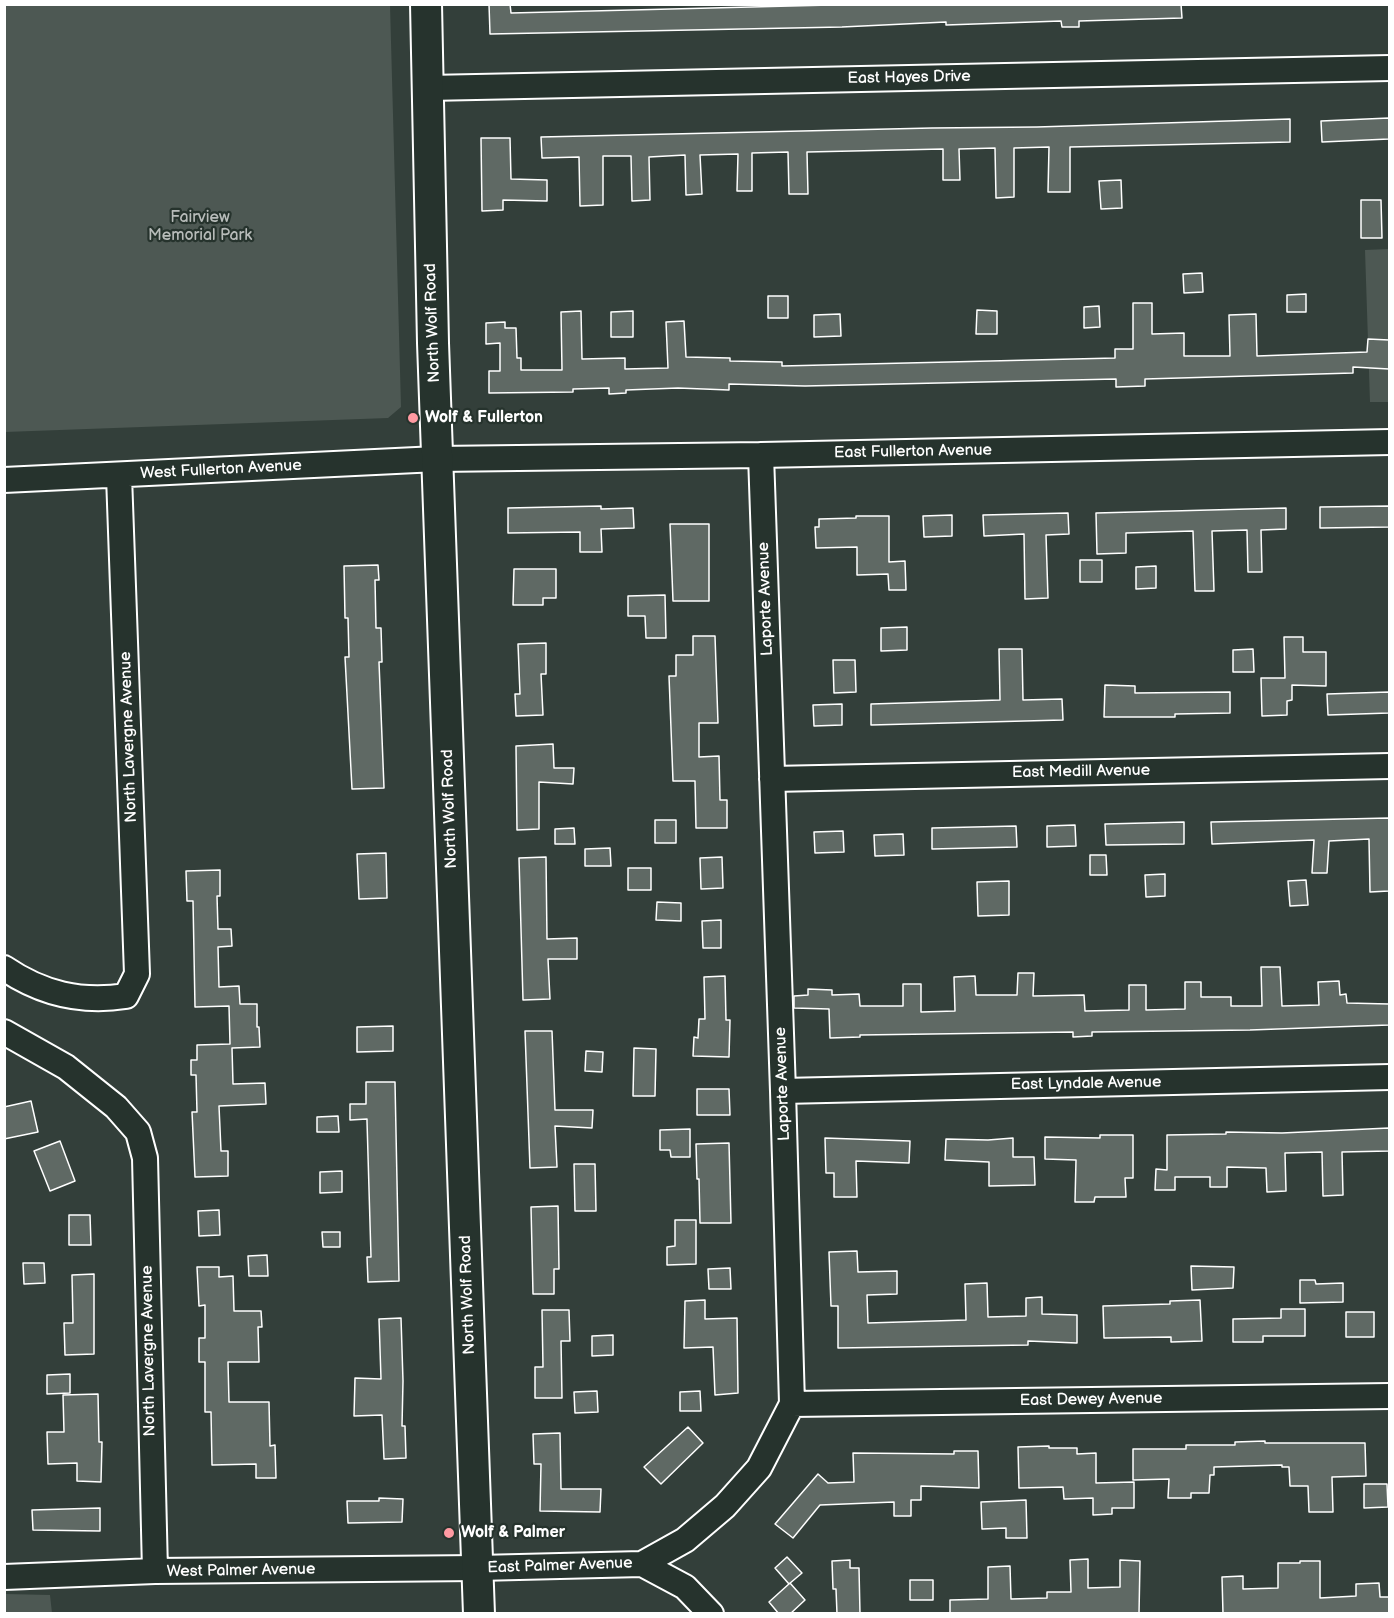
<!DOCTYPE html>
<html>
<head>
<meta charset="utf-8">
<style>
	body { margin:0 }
	#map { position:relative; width:1394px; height:1618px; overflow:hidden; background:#333f3a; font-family:"Balsamiq Sans",sans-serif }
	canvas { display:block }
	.frame { position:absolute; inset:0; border:6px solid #fff; pointer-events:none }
</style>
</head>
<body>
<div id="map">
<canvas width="1394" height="1618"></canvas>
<div class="frame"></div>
</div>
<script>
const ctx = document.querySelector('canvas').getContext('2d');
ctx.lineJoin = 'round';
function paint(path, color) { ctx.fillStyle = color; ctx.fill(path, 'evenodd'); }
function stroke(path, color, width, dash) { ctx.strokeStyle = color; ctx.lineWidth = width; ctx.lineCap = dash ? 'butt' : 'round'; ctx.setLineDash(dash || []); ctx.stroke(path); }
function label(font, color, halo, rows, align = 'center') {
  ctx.font = font + ' "Balsamiq Sans",sans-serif'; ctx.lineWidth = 4.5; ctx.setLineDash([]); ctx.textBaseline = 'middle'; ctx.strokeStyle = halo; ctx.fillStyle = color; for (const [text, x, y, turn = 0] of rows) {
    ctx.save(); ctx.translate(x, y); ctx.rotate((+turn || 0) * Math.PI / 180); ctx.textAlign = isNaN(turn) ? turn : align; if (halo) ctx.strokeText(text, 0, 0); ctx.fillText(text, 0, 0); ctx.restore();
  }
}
paint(new Path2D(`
	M4 5H390L401 407 388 418 5 432Z
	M1389 249V402H1370L1365 250Z
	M5 1594 50 1595 52 1613H5Z`), '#4d5853');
const building = new Path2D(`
	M489 4H510L511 13 871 4H1181L1182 18 1079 21V27H1062L1061 21 946 25V22L842 27 490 34Z
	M1389 118V139L1322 142 1321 121Z
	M1290 119V142L1070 147V192H1048L1049 147 1014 148V197L996 198 995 148 959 149 960 180H943V149L807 152 808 194H789L788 152 752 153V191H737L738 154 700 155 702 194 686 195 685 155 649 157 650 200 632 201 631 156H603V205L580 206 579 157 542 158 541 137 932 128 1037 127Z
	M481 138H510L511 179 547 180V201L503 200V210L482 211Z
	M1121 180 1122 208 1101 209 1099 181Z
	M1361 200H1381L1382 238H1361Z
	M1202 273 1203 292 1184 293 1183 274Z
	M1306 294V312H1287V295Z
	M768 296H788V318H768Z
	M1133 303H1152V334L1184 333V356H1230L1229 315 1256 314 1257 356 1367 352 1368 339 1389 340V369L1353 367V373L1145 379V386L1116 387V379L805 386 729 384V390L678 388 626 390V393L609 394V388L573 389V392L489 393V371H500V343L486 344V323L505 322V328H516L517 358H521V370H562L561 312 581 311 582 359 625 358V369L668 368 666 322 684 321 686 357 730 358V361L782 362V366L1115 358V349H1133Z
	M1099 306 1100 327 1084 328V307Z
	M977 310 997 311V334H976Z
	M633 311V337H611V312Z
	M840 314 841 336 814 337V315Z
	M601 506V509L633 508 634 528 601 529 602 552H580V532L508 533V508Z
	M1389 506V527L1320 528V507Z
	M1286 508V529L1261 530 1262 572H1248L1247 530 1212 531 1214 591H1195L1193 531 1126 533V553L1097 554 1096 513Z
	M1068 513 1069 534 1046 535 1048 598 1025 599 1024 534 984 536 983 515Z
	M952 515V536L924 537 923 516Z
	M856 516H889V562L905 561 906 590H889L888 574 857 575V547L816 548 815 527H819V519L856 518Z
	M670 524H709V601H673Z
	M1080 560H1102V582H1080Z
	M378 565 379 580H375L376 628H381L382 662H379L384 788 352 789 345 657H349L348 618H345L344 566Z
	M1156 566V588L1136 589V567Z
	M514 569H556V598H543V605H513Z
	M665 595 666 638H646L645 616H628V596Z
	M907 627V650L881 651V628Z
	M693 636H715L718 723H699V757L719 756 720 800H727V828H696L695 781H673L669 676H676V655H693Z
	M1284 637H1303V652H1326V686L1292 685V700L1287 701V715L1262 716 1261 678H1285Z
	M546 643V674H541L543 715 516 716 515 694H520L518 644Z
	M999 649H1022L1023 700 1062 699 1063 720 871 725V704L1000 700Z
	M1253 649 1254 672H1233V650Z
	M833 660H855L856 692 834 693Z
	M1105 685 1135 686V693L1230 692V713L1175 714V717H1104Z
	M1389 692V713L1328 715 1327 694Z
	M842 704V725L814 726 813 705Z
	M553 744 554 768H574L573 784 539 782V829L517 830 516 746Z
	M1389 818V891L1370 892 1369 839 1329 841 1327 873H1312L1314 840 1212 844 1211 822Z
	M655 820H676V843H655Z
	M1184 822V844L1106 845 1105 824Z
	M1075 825 1076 846 1047 847V826Z
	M1016 826 1017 847 932 849V828Z
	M574 828 575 844H555V829Z
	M843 831 844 852 815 853 814 832Z
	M903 834 904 855 875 856 874 835Z
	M610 848 611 866H585V849Z
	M386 853 387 898 359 899 357 854Z
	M1090 855H1106L1107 875H1090Z
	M546 857 547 939 577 938V959H548L550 999 523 1000 519 858Z
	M722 857 723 888 701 889 700 858Z
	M628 868H651V890H628Z
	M220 870V896H217L218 929H231L232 946 218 947 219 987 239 986 240 1004H257V1027H259L260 1047 232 1048 233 1084 265 1083 266 1104 219 1106 221 1151H228V1176L195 1177 192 1112H197L196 1075H191V1060H197V1045L230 1044 229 1006 195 1007 193 901H187L186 871Z
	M1165 874V896L1146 897 1145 875Z
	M1306 880 1308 905 1290 906 1288 881Z
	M1009 881V915L978 916 977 882Z
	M657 902 681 903V921L656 920Z
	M721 920V948H703L702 921Z
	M1261 967H1280L1282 1006 1319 1005 1318 982 1339 981 1340 995 1346 994 1347 1003 1389 1004V1025L1250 1030 1092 1032V1036L1073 1037V1032L860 1035V1037L830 1038 829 1009 794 1008V996L808 995V989L832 990V995L859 994 860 1006H903V984H921V1012L955 1011 954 977 975 976 976 995H1017L1018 973H1034L1033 996 1084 995 1085 1011 1129 1010V985H1146V1010L1185 1009V982H1201V997H1231V1006H1262Z
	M725 976 726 1020H730L729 1057 693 1056 694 1037 698 1038 699 1019H705L704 977Z
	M393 1026V1051L357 1052V1027Z
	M525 1031H552L555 1110H593L592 1128 555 1126 557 1167 530 1168Z
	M634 1048 656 1049 655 1096H633Z
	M586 1051 603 1052 602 1072 585 1071Z
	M366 1082H395L399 1281 368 1282 367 1257H371L367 1121V1119L350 1120V1104H366Z
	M697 1089H729L730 1115H697Z
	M31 1101 38 1132 4 1139V1107Z
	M338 1116 339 1132H317V1117Z
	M1389 1128V1151L1342 1152 1343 1195 1323 1196 1322 1152 1285 1153 1286 1191 1267 1192 1266 1168 1227 1167V1187H1210V1177H1175V1190H1155L1156 1169 1167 1170V1135L1226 1134V1132L1282 1133Z
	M690 1129V1157H671L670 1150H660V1130Z
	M1100 1135H1133V1178H1125L1126 1197H1095L1094 1202H1075L1076 1160 1045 1159V1137L1100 1138Z
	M825 1138 910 1141 909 1163 856 1161 857 1197H834V1173H826Z
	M1013 1138V1157H1034L1035 1185 989 1186V1162L945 1160 946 1139 988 1140Z
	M60 1141 75 1181 50 1191 34 1151Z
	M729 1143 731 1223H700L699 1179H697L696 1144Z
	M574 1164H595L596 1211H575Z
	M342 1171V1192L320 1193V1172Z
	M558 1206 559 1269H554V1294H533L531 1207Z
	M219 1210 220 1235 199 1236 198 1211Z
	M69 1215H90L91 1245H69Z
	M675 1220H696V1264L667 1265V1247L675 1246Z
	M322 1232H340V1247H323Z
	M857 1251 858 1272 897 1271V1294L867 1295 868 1323 966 1320 965 1284 987 1283 988 1317 1026 1316V1298L1042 1297V1314L1077 1315V1343L1028 1341V1345L838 1348V1306H831L829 1252Z
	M267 1255 268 1276H249L248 1256Z
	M23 1263H44L45 1283 24 1284Z
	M1191 1266 1234 1267 1233 1288 1192 1290Z
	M197 1267H219V1277L233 1276 234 1311H261L262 1327H258L259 1362H228L229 1402H269L270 1446 275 1445 276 1478H256V1464L212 1465 211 1412H205V1362H199V1338H205V1305L199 1306Z
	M730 1268 731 1289H709L708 1269Z
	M94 1274V1354L65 1355 64 1323H73L72 1275Z
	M1300 1280H1315L1316 1284 1343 1283V1302L1300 1303Z
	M705 1300V1319L737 1318 738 1393 715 1395 713 1347 684 1348 685 1301Z
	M1200 1300 1202 1341 1171 1342V1337L1104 1338 1103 1306 1170 1304V1301Z
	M1281 1309H1305V1336H1263V1342H1233V1319L1281 1318Z
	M542 1310H569L570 1341H561L562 1398H535V1367H543Z
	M1346 1312H1374V1337H1346Z
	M401 1318 403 1381 402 1426H405L406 1458 384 1459 382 1415 354 1416 355 1378 381 1379 379 1319Z
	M613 1335V1355L592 1356V1336Z
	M70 1374V1393L47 1394V1375Z
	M597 1391 598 1412 575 1413 574 1392Z
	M700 1391 701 1411H680V1392Z
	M98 1394 99 1442H102L101 1482 77 1481V1463L48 1464 47 1432H64L63 1395Z
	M688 1427 703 1443 661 1484 644 1467Z
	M560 1433 561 1489H601L600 1512 540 1511 541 1464H534L533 1434Z
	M1265 1441V1443H1365L1366 1476 1332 1477 1333 1512H1309L1308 1486H1290L1289 1467H1282V1465L1214 1467V1475H1210L1209 1493H1191V1498H1168L1169 1479 1133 1480V1449H1186V1445H1235V1442Z
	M1049 1446V1448H1077V1454L1096 1453V1483L1134 1482V1508H1112V1514L1093 1515V1498L1064 1499 1063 1487 1019 1488 1018 1447Z
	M954 1451H978L979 1488 921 1486V1500H911V1516H894V1502L820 1505 793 1538 775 1524 818 1474 828 1483 854 1482 853 1453 954 1454Z
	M1364 1484H1387L1388 1507 1364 1508Z
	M379 1498 403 1499 402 1522 348 1523 347 1501H379Z
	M1026 1500 1027 1538H1006V1528L982 1529 981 1502Z
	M100 1508V1531L33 1530 32 1510Z
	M787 1557 802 1573 789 1584 775 1568Z
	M1088 1559V1588L1120 1587V1560L1140 1561 1139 1614H950V1600L988 1599V1567L1010 1566 1011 1599 1047 1598V1592H1071L1070 1560Z
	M850 1560V1568H859L860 1614H837L836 1589H833L832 1561Z
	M1300 1561H1320V1598L1356 1596V1584L1379 1583 1380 1597H1389V1614H1223L1222 1577 1243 1576V1589L1278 1588V1563H1300Z
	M910 1580H933V1600H910Z
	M790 1583 805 1600 790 1614H779L769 1602Z`);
paint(building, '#5f6964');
stroke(building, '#fff', 1.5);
const minor = new Path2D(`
	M428 88 1390 68
	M4 480 437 459 761 455 1390 442
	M772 779 1390 766
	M4 968C42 994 81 1003 126 996L137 974 119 476
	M4 1032 66 1067 116 1107 138 1132 145 1158 155 1571
	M783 1091 1390 1077
	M792 1404 1390 1396
	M642 1564 685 1587 711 1614
	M4 1577 155 1571 478 1568 642 1564 685 1540 725 1506 759 1468 792 1404 783 1091 761 455`);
const major = new Path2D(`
	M426 4 433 343 479 1614`);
stroke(minor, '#fff', 28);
stroke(major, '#fff', 34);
stroke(minor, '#26332d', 24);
stroke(major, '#26332d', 30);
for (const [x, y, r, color] of [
	[413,418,6,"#ff9aa2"],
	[449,1533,6,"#ff9aa2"]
]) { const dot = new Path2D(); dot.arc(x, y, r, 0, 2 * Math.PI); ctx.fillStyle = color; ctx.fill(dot); stroke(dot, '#26332d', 2); }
label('16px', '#fff', '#26332d', [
	["East Hayes Drive",909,78,-1],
	["North Wolf Road",433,323,-92],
	["East Fullerton Avenue",913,452,-1],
	["West Fullerton Avenue",221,470,-3],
	["Laporte Avenue",766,599,-92],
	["North Lavergne Avenue",129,737,-92],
	["East Medill Avenue",1081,772,-1],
	["North Wolf Road",450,809,-92],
	["Laporte Avenue",783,1084,-92],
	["East Lyndale Avenue",1086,1084,-1],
	["North Wolf Road",468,1295,-92],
	["North Lavergne Avenue",149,1351,-91],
	["East Dewey Avenue",1091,1400,-1],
	["East Palmer Avenue",560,1566,-2],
	["West Palmer Avenue",241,1571,-1]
]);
label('16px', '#b8bcba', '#26332d', [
	["Fairview",200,218],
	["Memorial Park",200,236]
]);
label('bold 16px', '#fff', '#26332d', [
	["Wolf & Fullerton",425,418],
	["Wolf & Palmer",461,1533]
], 'left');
</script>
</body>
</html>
